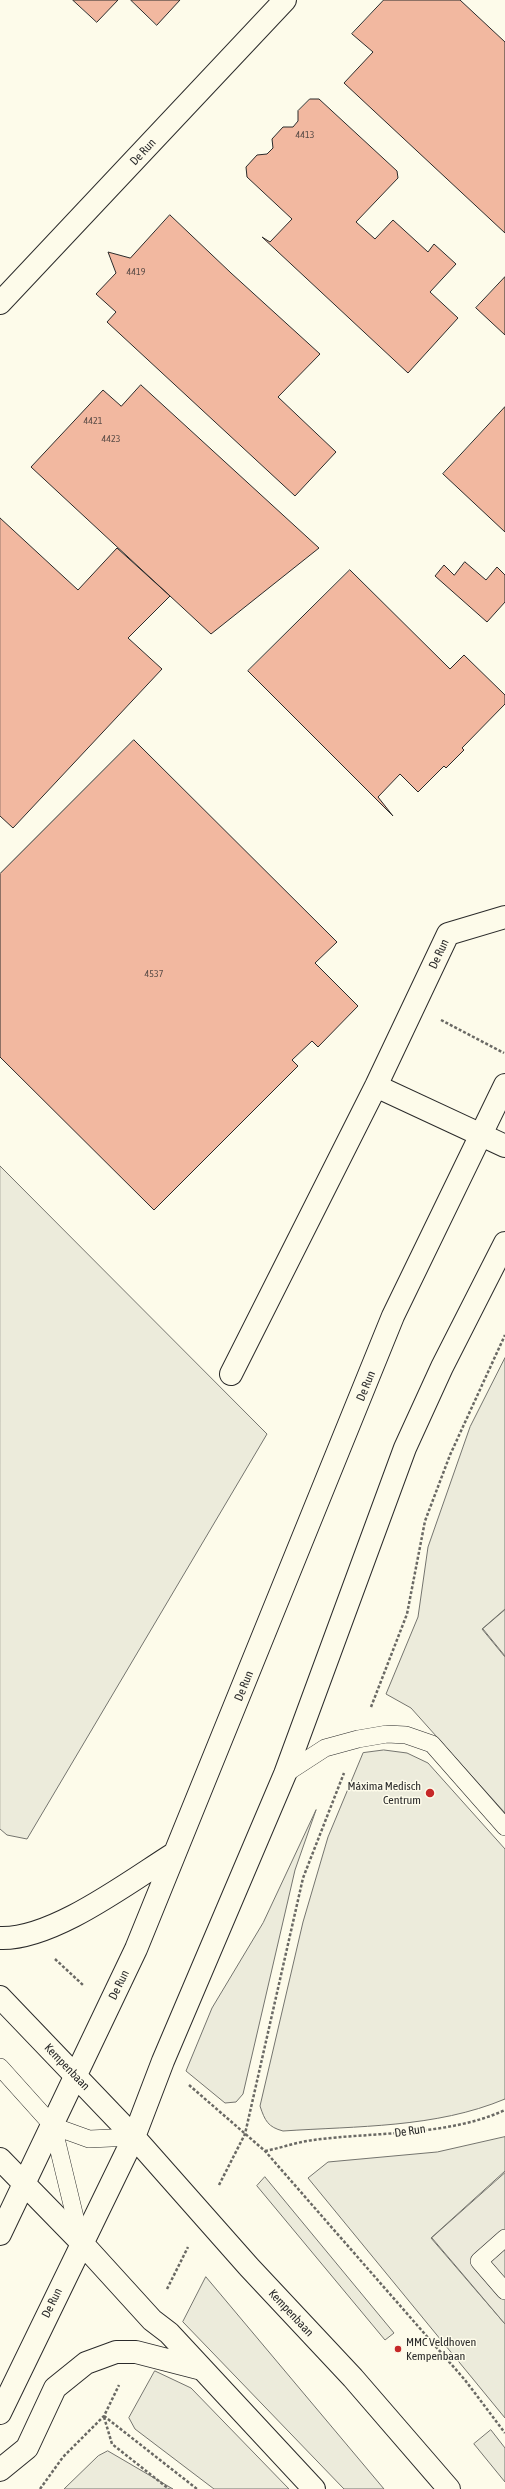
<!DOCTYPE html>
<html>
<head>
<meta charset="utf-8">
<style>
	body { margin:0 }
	canvas { display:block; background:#fdfbea }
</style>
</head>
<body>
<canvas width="505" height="2489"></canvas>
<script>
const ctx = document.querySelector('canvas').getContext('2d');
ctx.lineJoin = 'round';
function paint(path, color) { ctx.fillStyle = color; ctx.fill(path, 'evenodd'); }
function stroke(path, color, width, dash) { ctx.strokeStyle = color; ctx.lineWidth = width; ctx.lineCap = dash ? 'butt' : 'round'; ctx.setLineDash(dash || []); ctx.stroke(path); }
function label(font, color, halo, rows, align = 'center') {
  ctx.font = font + ' "Asap Condensed",sans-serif'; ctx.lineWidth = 3; ctx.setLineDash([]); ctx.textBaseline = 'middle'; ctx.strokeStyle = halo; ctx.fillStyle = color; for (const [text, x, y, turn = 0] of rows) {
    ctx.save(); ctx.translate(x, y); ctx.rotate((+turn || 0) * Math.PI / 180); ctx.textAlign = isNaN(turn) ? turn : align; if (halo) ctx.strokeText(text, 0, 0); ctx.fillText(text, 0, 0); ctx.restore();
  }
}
const green = new Path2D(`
	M0 1166 267 1434 27 1839 7 1835 0 1829Z
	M505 1358V1609L482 1629 505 1657V1813L411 1708 386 1694 418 1617 428 1547 470 1427Z
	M384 1750 407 1753 428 1763 505 1849V2099C436 2128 357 2126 283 2131 268 2127 265 2121 260 2106L303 1922 328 1837 363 1753Z
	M316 1810 295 1870 243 2094 236 2102 225 2103 186 2071 212 2008 263 1923Z
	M505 2137V2171L431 2238 505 2324V2418L308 2178 328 2162 437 2152Z
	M265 2177 394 2333 385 2340 257 2186Z
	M206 2277 384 2489H344L183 2322Z
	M155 2371 191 2388 289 2489H214L135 2429 129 2418Z
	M491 2430 505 2448V2482L474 2444Z
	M108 2451 173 2489H64L98 2456Z`);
paint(green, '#ecebdb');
stroke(green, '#74746e', 1);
const parking = new Path2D(`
	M505 1610V1656L483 1629Z
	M505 2173V2324L432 2238Z`);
paint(parking, '#eceadb');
stroke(parking, '#74746e', 1);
const building = new Path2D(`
	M73 0H118L97 22Z
	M131 0H180L157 25Z
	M384 0H460L505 42V233L344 83 373 52 352 34Z
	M310 99H319L397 171 398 178 356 222 375 239 393 220 428 252 434 244 456 264 430 292 458 318 408 373 262 237 270 242 292 219 247 177 246 167 257 155 267 154 273 148 272 139 283 127H293L298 121V111Z
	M170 215 231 273 320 354 278 397 336 452 295 496 107 322 116 312 96 294 116 273 108 252 130 258Z
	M505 277V335L476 308Z
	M141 385 319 548 211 634 31 467 103 390 121 406Z
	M505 407V532L443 474Z
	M0 518 78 590 117 548 170 596 128 638 162 669 13 828 0 816Z
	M465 562 486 580 497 567 505 575V602L487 622 435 576 444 565 454 575Z
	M350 570 450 669 464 655 505 695V704L462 748 464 750 446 768 444 766 418 792 400 774 378 797 393 816 248 671Z
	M134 740 337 942 315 963 358 1006 318 1047 312 1041 292 1060 298 1066 154 1210 0 1057V874Z`);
paint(building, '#f2b8a0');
stroke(building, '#2b2b2b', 1);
const lane = new Path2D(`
	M285 1774 325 1748 358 1739 387 1734 406 1735 432 1744 505 1827
	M0 2067 53 2126 81 2242
	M53 2126 89 2139 134 2137
	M505 2238 479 2261 505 2291`);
const street = new Path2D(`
	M0 303 285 0
	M376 1086 505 1146
	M231 1374 376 1086 448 934 505 917`);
const secondary = new Path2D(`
	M0 1938C53 1940 130 1881 175 1853
	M0 1997 134 2137 249 2267 353 2378 449 2489
	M0 2159 81 2242 152 2320 169 2333 314 2489
	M0 2234 136 1949 393 1316 505 1085
	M0 2413 134 2137 163 2061 285 1774 405 1448 442 1367 505 1243
	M0 2470 27 2448 55 2388 86 2363 116 2352H136L202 2369`);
stroke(lane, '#2b2b2b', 18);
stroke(street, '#2b2b2b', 24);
stroke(secondary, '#2b2b2b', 24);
stroke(new Path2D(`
	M441 1020 504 1053
	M371 1707 407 1614 425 1521 450 1455 505 1335
	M55 1959 83 1985
	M189 2085 265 2151 465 2380 505 2433
	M265 2151C281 2148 297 2142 313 2140 373 2132 449 2136 505 2110
	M219 2185 245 2134 303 1878 344 1773
	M167 2289 188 2247
	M104 2416 197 2489
	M104 2417 112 2444 169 2489
	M40 2489 63 2457 104 2416 119 2385`), '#6a6964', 2.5, [3, 2]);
stroke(lane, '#fdfbea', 17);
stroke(street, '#fdfbea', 22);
stroke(secondary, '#fdfbea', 22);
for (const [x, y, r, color] of [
	[430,1793,5,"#c62828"],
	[398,2349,4,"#c62828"]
]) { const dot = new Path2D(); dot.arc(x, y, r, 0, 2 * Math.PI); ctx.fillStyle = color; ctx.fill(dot); stroke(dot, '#fdfbea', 1.5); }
label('10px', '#5d4e48', null, [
	["4413",305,135],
	["4419",136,272],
	["4421",93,421],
	["4423",111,439],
	["4537",154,974]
]);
label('12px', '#2b2b2b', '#fdfbea', [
	["De Run",143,152,-47],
	["De Run",439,954,-65],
	["De Run",366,1386,-68],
	["De Run",244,1686,-68],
	["De Run",119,1985,-64],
	["Kempenbaan",67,2067,46],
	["De Run",410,2131,-8],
	["De Run",52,2303,-64],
	["Kempenbaan",291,2313,47]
]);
label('12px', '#2b2b2b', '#fdfbea', [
	["Máxima Medisch",421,1786],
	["Centrum",421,1800],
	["MMC Veldhoven",406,2342,"left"],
	["Kempenbaan",406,2356,"left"]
], 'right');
</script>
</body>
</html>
